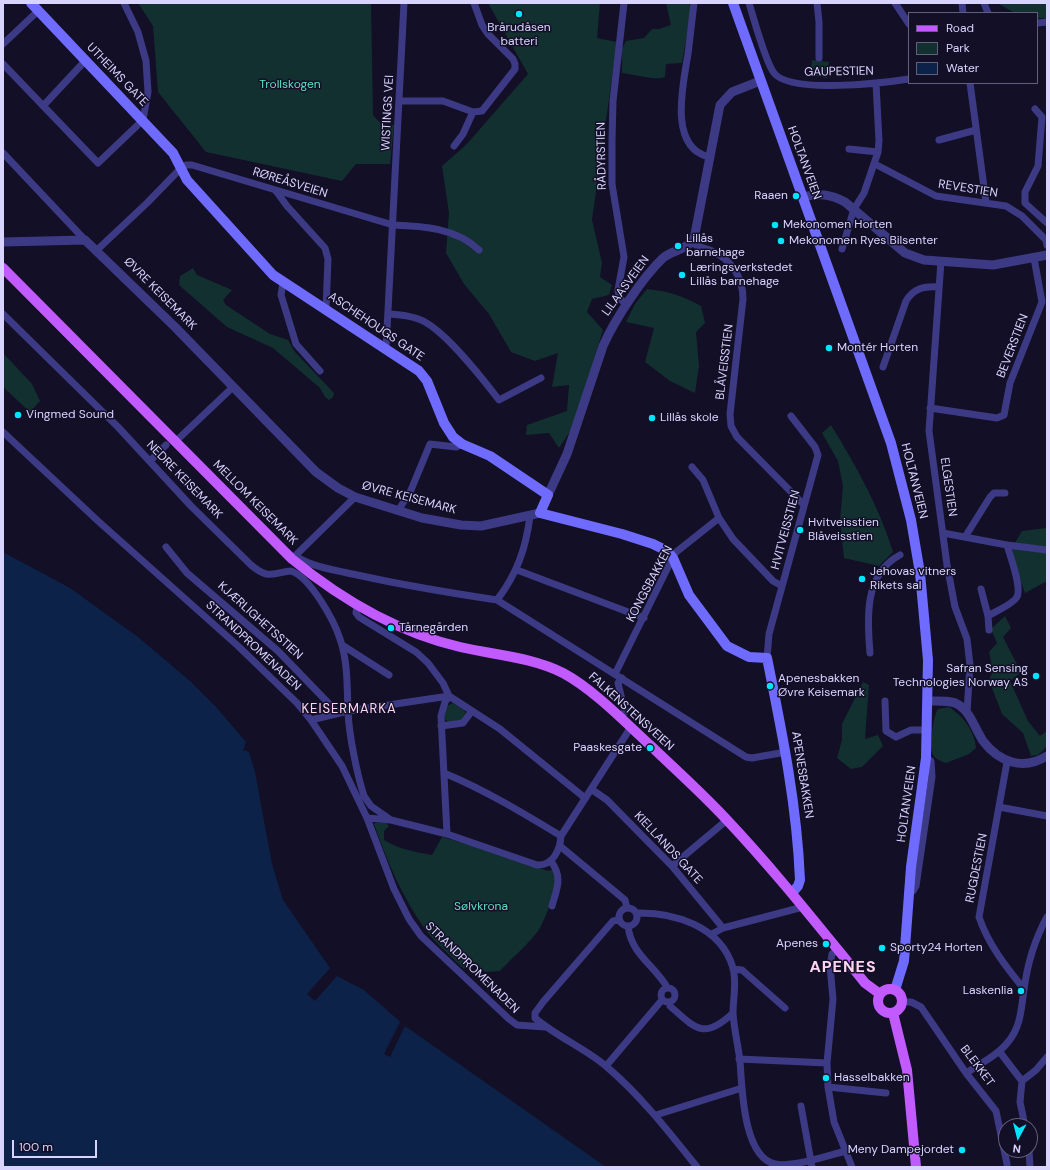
<!DOCTYPE html>
<html>
<head>
<meta charset="utf-8">
<style>
	body { margin:0 }
	#map { position:relative; width:1050px; height:1170px; overflow:hidden; background:#130f26; font-family:"DM Sans",sans-serif }
	canvas { display:block }
	.frame { position:absolute; inset:0; border:4px solid #d9d4ff; pointer-events:none }
	.legend { position:absolute; left:908px; top:12px; width:130px; height:72px; box-sizing:border-box; background:#130f26; border:1px solid #625e7d; margin:0; padding:5px 7px; list-style:none; font-size:12px; color:#d9d4ff }
	.legend li { display:flex; align-items:center; gap:8px; height:20px }
	.legend b { width:20px; border:1px solid #625e7d }
	.north { position:absolute; left:998px; top:1118px; width:40px; height:40px; box-sizing:border-box; background:#130f26; border:1px solid #625e7d; border-radius:50%; rotate:187deg; font-size:11px; font-weight:700; line-height:16px; text-align:center; color:#d9d4ff }
	.north::after { content:''; display:block; margin:auto; width:14px; height:18px; background:#00e5ff; clip-path:polygon(50% 0,100% 100%,50% 72%,0 100%) }
	.scale { position:absolute; left:12px; top:1140px; width:85px; height:18px; box-sizing:border-box; border:2px solid #d9d4ff; border-top:0; padding-left:5px; font-size:12px; line-height:14px; white-space:nowrap; color:#d9d4ff; -webkit-text-stroke:3px #130f26; paint-order:stroke }
</style>
</head>
<body>
<div id="map">
<canvas width="1050" height="1170"></canvas>
<div class="frame"></div>
<ul class="legend">
<li><b style="height:5px;background:#c25bff"></b>Road</li>
<li><b style="height:11px;background:#12302f"></b>Park</li>
<li><b style="height:11px;background:#0c2248"></b>Water</li>
</ul>
<div class="north">N</div>
<div class="scale">100 m</div>
</div>
<script>
const ctx = document.querySelector('canvas').getContext('2d');
ctx.lineJoin = 'round';
function paint(path, color) { ctx.fillStyle = color; ctx.fill(path, 'evenodd'); }
function stroke(path, color, width, dash) { ctx.strokeStyle = color; ctx.lineWidth = width; ctx.lineCap = dash ? 'butt' : 'round'; ctx.setLineDash(dash || []); ctx.stroke(path); }
function label(font, color, halo, rows, align = 'center') {
  ctx.font = font + ' "DM Sans",sans-serif'; ctx.lineWidth = 3; ctx.setLineDash([]); ctx.textBaseline = 'middle'; ctx.strokeStyle = halo; ctx.fillStyle = color; for (const [text, x, y, turn = 0] of rows) {
    ctx.save(); ctx.translate(x, y); ctx.rotate((+turn || 0) * Math.PI / 180); ctx.textAlign = isNaN(turn) ? turn : align; if (halo) ctx.strokeText(text, 0, 0); ctx.fillText(text, 0, 0); ctx.restore();
  }
}
paint(new Path2D(`
	M138 3H371L373 115 382 125H394L390 164H356L342 181 206 152 158 92 153 26Z
	M488 3H600L597 38 617 42 592 220 602 263 600 277 612 285 609 295 592 299 587 312 603 330 573 427 559 448 549 433 526 435 527 425 567 411 569 385 552 387 558 353 535 361 511 352 489 314 464 284 446 253 449 213 442 166 466 145 528 74Z
	M666 3H689L691 10 682 63 666 64 665 77C655 81 634 74 622 73V49L626 41 644 38 652 29H659L671 25Z
	M997 3H1047V18H1037V13H1015Z
	M812 60 829 62 827 78 810 75Z
	M193 268 197 275 232 290 223 300 226 305 270 334 288 340 295 352 334 393 333 397 329 400 325 397 320 388 273 348 227 327 179 285 180 276Z
	M647 289C667 291 684 296 701 306L705 323 696 332 699 366 695 393 670 381 645 362 654 328 626 322 635 304Z
	M3 353 32 384 40 401 30 412 3 387Z
	M831 425C856 466 879 506 893 552L879 566 844 558 840 521 843 486 838 461 822 433Z
	M1047 528V581L1025 593 1015 566 1012 548 1022 531Z
	M1005 616 1011 628 1003 637 1021 672 1010 681 1028 721 1040 736 1047 731V746L1038 755 1031 756 1023 733 1002 714 989 680 993 671 989 652 997 643 991 629Z
	M863 682 869 685 865 739 878 735 883 746 862 767 851 769 837 758 842 740V724Z
	M453 703 464 710 466 713 463 720 448 722 444 718 447 706Z
	M949 707C963 716 975 731 976 748L969 754 946 763C941 761 933 759 932 752 930 744 933 716 938 709Z
	M375 823H386L389 826 384 831V840C398 849 416 852 432 855L442 837 497 853 548 871 554 869C559 884 547 915 540 928 532 941 511 959 500 971L486 972 471 962 464 969C451 956 436 944 425 929 402 897 387 861 374 824Z`), '#12302f');
paint(new Path2D(`
	M3 552 70 588 138 637 190 681 216 707 246 742 243 750 249 752 255 772 272 864 283 900 330 968 337 976 364 990 405 1026 606 1167H3Z`), '#0c2248');
paint(new Path2D(`
	M330 968 337 976 315 1001 307 994Z
	M400 1022 405 1026 390 1057 384 1054Z`), '#130f26');
stroke(new Path2D(`
	M624 3 613 101 612 141V184L624 257 618 290 619 297 626 305
	M694 3C692 20 690 37 688 54 683 85 668 147 709 157
	M749 3C754 19 765 61 774 73 790 94 883 83 909 79
	M817 3 819 22V58
	M895 3 909 24
	M962 3 963 13
	M984 3 988 13
	M1037 23 1047 22
	M3 44 38 11
	M3 64 98 163 143 120 148 92 146 61 138 32 124 3
	M970 83 986 202
	M400 101H443L473 112 482 111 515 69V64L513 59 488 34 482 25 474 3
	M43 106 85 61
	M1035 109 1042 117 1038 166 1025 192V203L1047 223
	M939 140 976 130
	M454 146 463 134 473 112
	M849 149 878 152
	M3 153 85 240
	M875 164 936 196 1006 206 1022 216 1046 240 1047 245
	M276 191 287 206 325 248 328 259 326 309
	M692 242C698 248 705 248 712 251 732 260 743 278 743 299L730 414 731 426 737 437 804 505
	M842 249 854 209 864 193 878 152 879 141 876 83
	M97 250 147 203 181 168 186 165H192L393 225C423 226 456 228 479 250
	M941 261 929 431 947 565 955 607 967 639 970 665 967 712
	M283 283 281 295 296 344 320 371
	M3 314 118 427 191 506 251 565C269 580 271 573 291 571 310 577 334 620 340 639 348 661 347 688 348 712 349 735 357 774 364 796L371 806 391 820
	M389 314C401 315 414 316 425 322 447 334 483 379 499 400L541 378
	M386 349 404 3
	M883 367 906 301C914 288 924 286 939 287
	M930 408 997 418 1004 415 1010 383 1042 302 1034 258
	M3 432 98 521 238 646 297 703 311 720 342 766 367 818 394 889 409 919 421 936 509 1019 517 1025 545 1027
	M176 441 233 387
	M150 461 166 445
	M692 467 703 480 719 518 733 539 773 581 782 586
	M398 511 411 490 430 444 456 447 462 444
	M943 533 1007 545C1010 556 1022 587 1017 597 1012 605 996 611 988 616
	M965 537 990 497 994 493H1005
	M1007 545 1047 550
	M166 547 187 573 278 651 338 713
	M295 556 355 497
	M294 557 295 556C314 568 340 571 362 576 407 586 451 593 497 600 517 574 526 548 530 516
	M517 570 644 618
	M981 589 988 616 989 630
	M497 600 746 757 752 758 786 752
	M357 606 356 613 359 617 416 652 428 663 443 683 449 696 500 729 585 798
	M342 645 389 675
	M870 653C867 618 864 574 900 555
	M767 658 769 634 818 455 815 447 791 416
	M615 674 675 553 719 518
	M885 701 886 731 896 737 911 730H928
	M620 718 625 712 618 683 622 678
	M311 720 348 711 449 696
	M441 726 463 723 472 711
	M1007 762 979 917C988 944 1006 967 1024 989
	M444 773C485 790 523 813 561 836
	M591 789 607 800 672 866 723 928
	M999 807 1047 816
	M367 818 391 820 447 834 537 865C553 866 560 850 561 836L631 727
	M447 834 441 716 445 702 449 696
	M560 846 625 900 627 908
	M551 861C563 878 557 888 552 906
	M672 866 727 820
	M908 891H913L916 886 932 777 931 761 926 758
	M619 917a9 9 0 1 1 18 0a9 9 0 1 1-18 0Z
	M636 913C674 912 721 926 733 968 737 983 733 998 733 1013 734 1029 738 1045 740 1061 742 1087 743 1157 775 1164 792 1168 829 1155 846 1151
	M619 920 613 921 543 1002 535 1013V1018C557 1037 585 1048 607 1067 641 1096 669 1132 697 1167
	M628 926C631 954 654 965 667 987
	M712 934 723 928 803 907
	M837 949 832 954 830 966 833 999 827 1063 828 1087 834 1122 852 1167
	M733 969 742 970 785 1008
	M661 995a7 7 0 1 1 14 0a7 7 0 1 1-14 0Z
	M669 1002 670 1006C696 1029 704 1040 733 1013
	M902 1002H911L921 1007 966 1073 996 1111 1007 1164
	M999 1051 1022 1081 1020 1102 1025 1126
	M739 1059 827 1063
	M606 1066 662 1000
	M966 1073C980 1064 998 1055 1008 1042 1021 1027 1021 1009 1024 990 1027 966 1035 939 1047 917
	M1022 1081 1036 1070 1047 1057
	M828 1087 886 1093
	M801 1106 812 1167
	M656 1115 742 1088
	M1029 1150 1030 1167`), '#3d3a85', 7);
stroke(new Path2D(`
	M803 197C819 193 830 194 845 202L905 253 924 260 993 265 1047 255
	M3 242 85 240 175 327 316 472 338 488 355 497 422 518 461 525 481 526 540 513
	M548 495 567 454 603 346C615 319 642 278 663 258 672 250 687 250 694 239L720 105 732 92 760 81
	M929 701C937 701 952 700 959 705 971 713 975 729 983 741 999 762 1023 771 1047 756`), '#3d3a85', 9);
stroke(new Path2D(`
	M31 3 173 153 187 180 273 275 419 371 427 381 444 423 453 437 462 444 490 456 548 495 540 513 622 534 653 544 667 551 673 558 689 595 727 646 749 657 767 658C782 732 797 805 800 880L798 886 792 893
	M733 3 891 443 911 520 920 573 928 660 926 758 911 867 904 961 895 990`), '#6f6bff', 10);
stroke(new Path2D(`
	M3 268 292 559C342 600 396 632 460 647 494 655 532 657 563 673 593 689 625 722 651 746 676 770 703 794 727 820 776 872 820 928 865 983L880 994
	M878 1001a12 12 0 1 1 24 0a12 12 0 1 1-24 0Z
	M893 1013 907 1070 916 1167`), '#c25bff', 10);
for (const [x, y, r, color] of [
	[519,14,4,"#00e5ff"],
	[796,196,4,"#00e5ff"],
	[775,225,4,"#00e5ff"],
	[781,241,4,"#00e5ff"],
	[678,246,4,"#00e5ff"],
	[682,275,4,"#00e5ff"],
	[829,348,4,"#00e5ff"],
	[18,415,4,"#00e5ff"],
	[652,418,4,"#00e5ff"],
	[800,530,4,"#00e5ff"],
	[862,579,4,"#00e5ff"],
	[391,628,4,"#00e5ff"],
	[1036,676,4,"#00e5ff"],
	[770,686,4,"#00e5ff"],
	[650,748,4,"#00e5ff"],
	[826,944,4,"#00e5ff"],
	[882,948,4,"#00e5ff"],
	[1021,991,4,"#00e5ff"],
	[826,1078,4,"#00e5ff"],
	[962,1150,4,"#00e5ff"]
]) { const dot = new Path2D(); dot.arc(x, y, r, 0, 2 * Math.PI); ctx.fillStyle = color; ctx.fill(dot); stroke(dot, '#130f26', 1.5); }
label('12px', '#d9d4ff', '#130f26', [
	["Brårudåsen",519,28,"center"],
	["batteri",519,42,"center"],
	["Raaen",788,196,"right"],
	["Mekonomen Horten",783,225],
	["Lillås",686,239],
	["barnehage",686,253],
	["Mekonomen Ryes Bilsenter",789,241],
	["Læringsverkstedet",690,268],
	["Lillås barnehage",690,282],
	["Montér Horten",837,348],
	["Vingmed Sound",26,415],
	["Lillås skole",660,418],
	["Hvitveisstien",808,523],
	["Blåveisstien",808,537],
	["Jehovas vitners",870,572],
	["Rikets sal",870,586],
	["Tårnegården",399,628],
	["Safran Sensing",1028,669,"right"],
	["Technologies Norway AS",1028,683,"right"],
	["Apenesbakken",778,679],
	["Øvre Keisemark",778,693],
	["Paaskesgate",642,748,"right"],
	["Apenes",818,944,"right"],
	["Sporty24 Horten",890,948],
	["Laskenlia",1013,991,"right"],
	["Hasselbakken",834,1078],
	["Meny Dampejordet",954,1150,"right"]
], 'left');
label('12px', '#d9d4ff', '#130f26', [
	["GAUPESTIEN",839,72,-1],
	["UTHEIMS GATE",117,75,46],
	["WISTINGS VEI",388,113,-87],
	["RÅDYRSTIEN",602,156,-91],
	["HOLTANVEIEN",804,163,70],
	["RØREÅSVEIEN",290,183,17],
	["REVESTIEN",968,189,9],
	["LILAASVEIEN",626,286,-54],
	["ØVRE KEISEMARK",160,294,45],
	["ASCHEHOUGS GATE",376,327,34],
	["BEVERSTIEN",1013,346,-69],
	["BLÅVEISSTIEN",725,362,-83],
	["NEDRE KEISEMARK",184,480,46],
	["HOLTANVEIEN",914,481,76],
	["ELGESTIEN",948,487,82],
	["ØVRE KEISEMARK",409,498,15],
	["MELLOM KEISEMARK",255,503,45],
	["HVITVEISSTIEN",786,530,-75],
	["KONGSBAKKEN",650,584,-62],
	["KJÆRLIGHETSSTIEN",260,621,42],
	["STRANDPROMENADEN",253,646,43],
	["FALKENSTENSVEIEN",631,712,42],
	["APENESBAKKEN",802,775,81],
	["HOLTANVEIEN",907,804,-82],
	["KIELLANDS GATE",668,848,47],
	["RUGDESTIEN",977,868,-79],
	["STRANDPROMENADEN",472,968,44],
	["BLEKKET",977,1066,53]
]);
label('12px', '#5fe0c0', '#130f26', [
	["Trollskogen",290,85],
	["Sølvkrona",481,907]
]);
ctx.letterSpacing = '1px';
label('13px', '#ffd6f0', '#130f26', [
	["KEISERMARKA",349,710]
]);
ctx.letterSpacing = '0px';
ctx.letterSpacing = '1px';
label('bold 16px', '#ffd6f0', '#130f26', [
	["APENES",843,968]
]);
ctx.letterSpacing = '0px';
</script>
</body>
</html>
